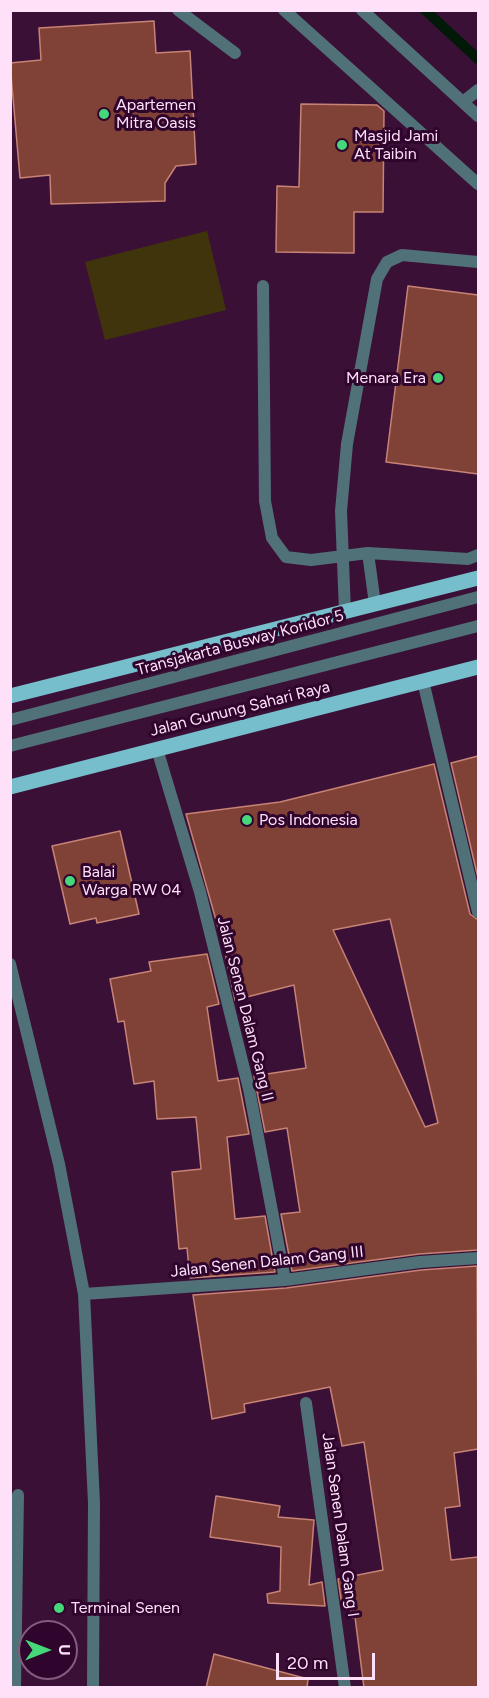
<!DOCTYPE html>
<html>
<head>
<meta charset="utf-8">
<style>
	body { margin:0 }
	#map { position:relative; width:489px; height:1698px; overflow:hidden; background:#3b1037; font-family:Figtree,sans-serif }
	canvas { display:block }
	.frame { position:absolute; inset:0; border:12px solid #fee1f9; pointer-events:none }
	.north { position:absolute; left:18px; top:1620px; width:60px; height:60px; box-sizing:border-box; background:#30052d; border:2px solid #825d7f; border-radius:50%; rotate:90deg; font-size:16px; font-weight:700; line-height:24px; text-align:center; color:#fee1f9 }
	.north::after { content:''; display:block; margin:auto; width:21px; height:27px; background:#45d77a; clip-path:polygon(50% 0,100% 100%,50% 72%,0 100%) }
	.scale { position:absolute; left:276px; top:1653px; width:99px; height:27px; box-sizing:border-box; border:3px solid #fee1f9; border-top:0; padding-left:8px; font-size:18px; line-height:21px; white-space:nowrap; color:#fee1f9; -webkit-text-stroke:4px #30052d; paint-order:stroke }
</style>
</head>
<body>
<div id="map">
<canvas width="489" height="1698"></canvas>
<div class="frame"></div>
<div class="north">U</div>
<div class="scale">20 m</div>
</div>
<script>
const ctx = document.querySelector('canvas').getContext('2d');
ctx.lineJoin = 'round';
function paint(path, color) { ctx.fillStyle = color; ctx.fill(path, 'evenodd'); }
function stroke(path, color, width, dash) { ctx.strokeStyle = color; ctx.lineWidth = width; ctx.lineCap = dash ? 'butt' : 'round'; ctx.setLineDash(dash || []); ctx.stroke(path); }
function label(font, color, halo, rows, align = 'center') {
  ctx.font = font + ' Figtree,sans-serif'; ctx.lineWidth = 6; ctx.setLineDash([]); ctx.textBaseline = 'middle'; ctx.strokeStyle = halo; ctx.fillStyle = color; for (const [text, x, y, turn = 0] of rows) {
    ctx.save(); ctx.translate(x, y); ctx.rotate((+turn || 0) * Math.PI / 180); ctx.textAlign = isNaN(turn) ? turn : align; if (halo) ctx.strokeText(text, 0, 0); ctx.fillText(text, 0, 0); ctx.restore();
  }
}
paint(new Path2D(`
	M207 231 226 310 105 340 85 262Z`), '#40340c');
stroke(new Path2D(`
	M425 10 478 59`), '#001a07', 10);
const building = new Path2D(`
	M154 21 156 53 190 51 196 164 176 166 165 183V201L51 204 50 175 20 178 10 63 41 60 39 28Z
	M301 104 377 105 384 111 383 212H354V253L276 252 277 186 299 187Z
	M408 286 478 295V474L386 462Z
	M478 756V878L451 763Z
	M434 764 470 914 478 920V1250L419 1254 292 1271 281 1214 300 1212 287 1128 265 1132 254 1076 306 1068 294 985 235 1000 225 952 186 814 280 802ZM390 919 438 1123 425 1127 333 930Z
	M120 831 139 914 97 923 96 918 70 924 52 846Z
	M207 954 219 1004 207 1007 218 1081 238 1078 249 1134 227 1137 235 1219 265 1216 275 1272 190 1278 187 1248 179 1249 172 1172 201 1169 196 1117 157 1119 154 1081 134 1084 124 1021 118 1022 110 979 151 971 149 962Z
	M477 1266 478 1449 454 1453 460 1506 445 1508 451 1560 478 1557V1688H364L355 1617 352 1618 350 1607 342 1606 338 1579 383 1570 364 1442 342 1446 330 1387 244 1404 245 1412 212 1419 193 1295 286 1288 421 1270Z
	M216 1496 280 1506 278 1517 314 1520 309 1585 322 1582 325 1606 268 1603 267 1594 280 1591 281 1547 210 1537Z
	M214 1654 308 1679 307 1688H206Z`);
paint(building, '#804237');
stroke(building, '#c78375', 1.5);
stroke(new Path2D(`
	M178 10 235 53
	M263 286 265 501 272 538 286 557 311 560 368 553 468 559 478 555
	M368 553 375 604
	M345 612 341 511 347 444 377 279 387 262 402 255 478 262
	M10 720 478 597
	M10 746 478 626
	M10 964 59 1164 84 1294 94 1503 93 1688
	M15 1688 18 1495`), '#507178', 12);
stroke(new Path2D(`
	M463 102 478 90
	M423 681 478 912
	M157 749 200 892 249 1089 285 1280
	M84 1294 285 1280 420 1262 478 1258
	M306 1403 345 1688`), '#507178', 12);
stroke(new Path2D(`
	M284 10 478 184
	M362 10 478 116`), '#507178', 12);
stroke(new Path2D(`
	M10 696 478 578
	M10 787 478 667`), '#76becc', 15);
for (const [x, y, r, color] of [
	[104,114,6,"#45d77a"],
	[342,145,6,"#45d77a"],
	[438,378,6,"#45d77a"],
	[247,820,6,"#45d77a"],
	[70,881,6,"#45d77a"],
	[59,1608,6,"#45d77a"]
]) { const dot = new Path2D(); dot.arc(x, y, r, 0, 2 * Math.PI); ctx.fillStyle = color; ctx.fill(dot); stroke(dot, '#30052d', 2); }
label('16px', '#fee1f9', '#30052d', [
	["Apartemen",116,105],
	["Mitra Oasis",116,123],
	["Masjid Jami",354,136],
	["At Taibin",354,154],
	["Menara Era",426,378,"right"],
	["Pos Indonesia",259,820],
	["Balai",82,872],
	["Warga RW 04",82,890],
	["Terminal Senen",71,1608]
], 'left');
label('16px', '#fee1f9', '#30052d', [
	["Transjakarta Busway Koridor 5",240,643,-15],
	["Jalan Gunung Sahari Raya",240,709,-14],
	["Jalan Senen Dalam Gang II",245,1009,76],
	["Jalan Senen Dalam Gang III",267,1262,-6],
	["Jalan Senen Dalam Gang I",340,1525,82]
]);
</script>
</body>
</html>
